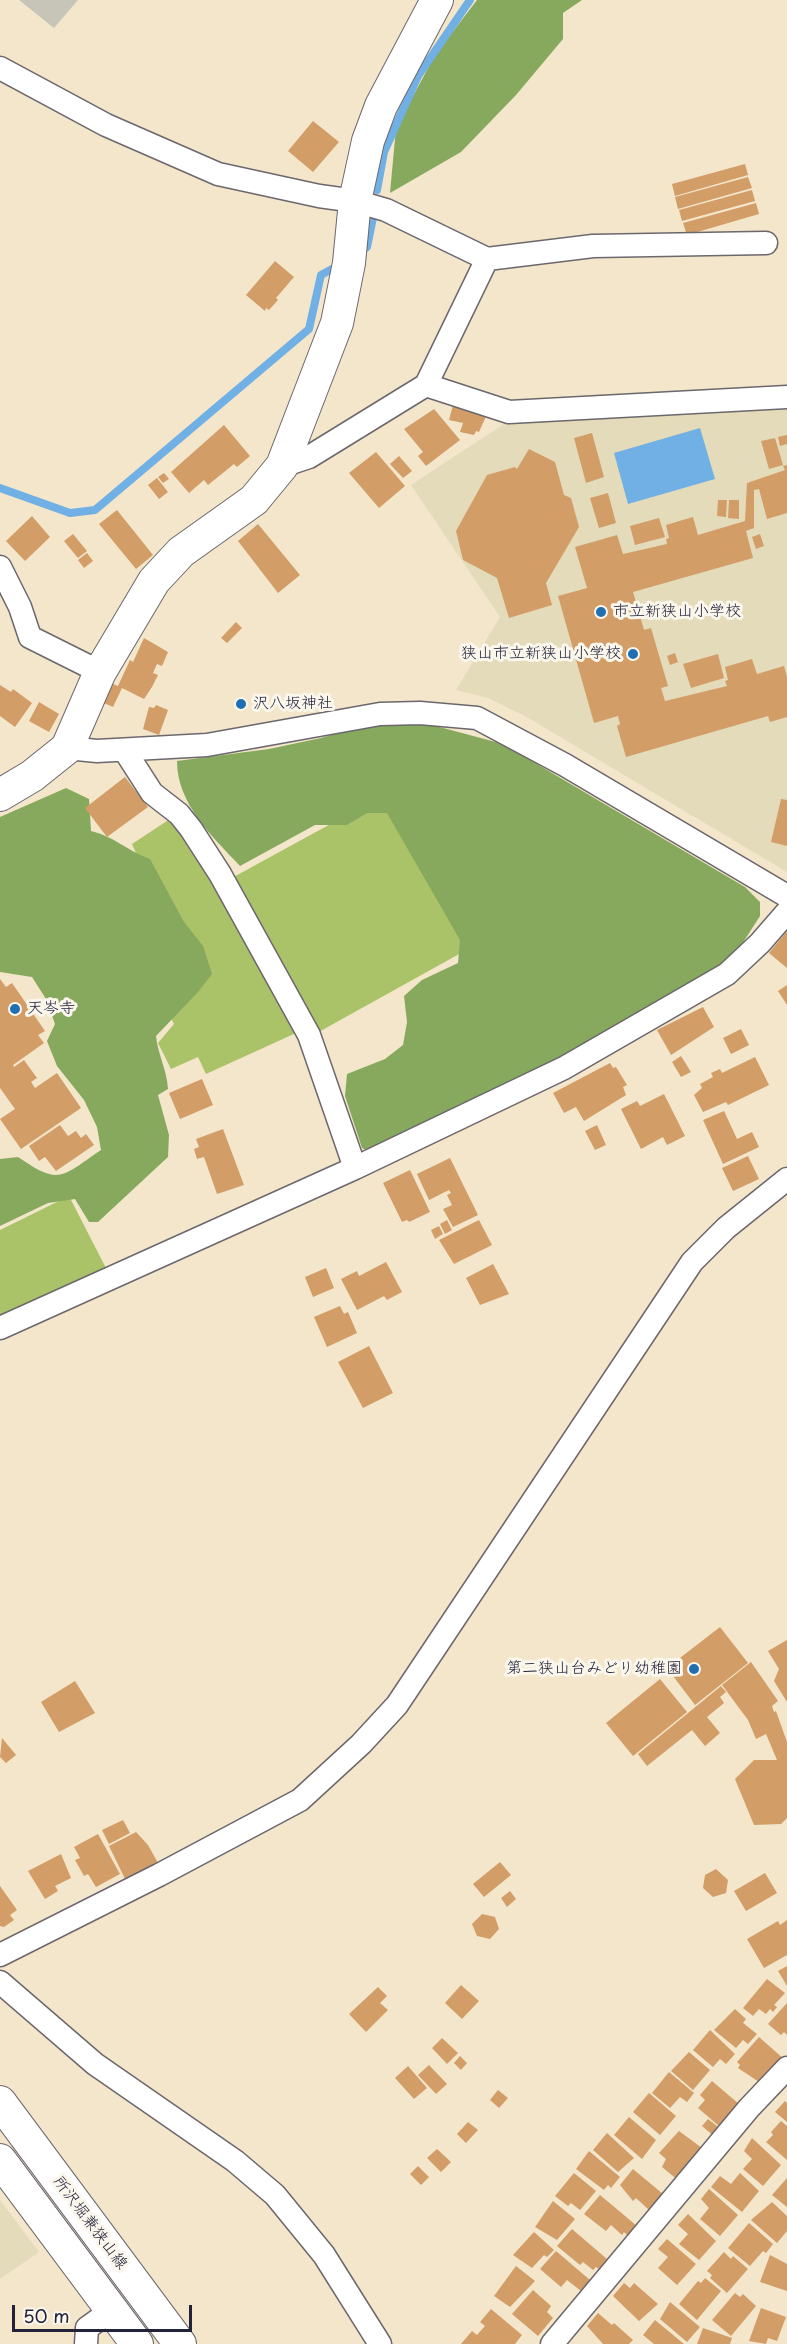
<!DOCTYPE html>
<html>
<head>
<meta charset="utf-8">
<style>
	body { margin:0 }
	#map { position:relative; width:787px; height:2344px; overflow:hidden; background:#f3e6cb; font-family:"Playpen Sans",sans-serif }
	canvas { display:block }
	.scale { position:absolute; left:12px; top:2305px; width:180px; height:27px; box-sizing:border-box; border:3px solid #22223b; border-top:0; padding-left:8px; font-size:18px; line-height:21px; white-space:nowrap; color:#22223b; -webkit-text-stroke:4px #fbf7ec; paint-order:stroke }
</style>
</head>
<body>
<div id="map">
<canvas width="787" height="2344"></canvas>
<div class="scale">50 m</div>
</div>
<script>
const ctx = document.querySelector('canvas').getContext('2d');
ctx.lineJoin = 'round';
function paint(path, color) { ctx.fillStyle = color; ctx.fill(path, 'evenodd'); }
function stroke(path, color, width, dash) { ctx.strokeStyle = color; ctx.lineWidth = width; ctx.lineCap = dash ? 'butt' : 'round'; ctx.setLineDash(dash || []); ctx.stroke(path); }
function label(font, color, halo, rows, align = 'center') {
  ctx.font = font + ' "Playpen Sans","Klee One",sans-serif'; ctx.lineWidth = 6; ctx.setLineDash([]); ctx.textBaseline = 'middle'; ctx.strokeStyle = halo; ctx.fillStyle = color; for (const [text, x, y, turn = 0] of rows) {
    ctx.save(); ctx.translate(x, y); ctx.rotate((+turn || 0) * Math.PI / 180); ctx.textAlign = isNaN(turn) ? turn : align; if (halo) ctx.strokeText(text, 0, 0); ctx.fillText(text, 0, 0); ctx.restore();
  }
}
paint(new Path2D(`
	M787 404V872L525 716 488 698 456 690 500 617 411 485 513 418 517 423 656 409Z
	M0 2200 39 2252 0 2279Z`), '#e4dbba');
paint(new Path2D(`
	M19 0H78L54 28Z`), '#c6c5b8');
paint(new Path2D(`
	M389 792 470 948 317 1033 230 879Z
	M173 817 186 830 296 1033 206 1074 198 1057 171 1069 158 1043 174 1024 157 994 162 913 132 844Z
	M69 1196 108 1272 0 1323V1230Z`), '#aac369');
paint(new Path2D(`
	M477 0H582L563 13V39L516 95 461 152 390 193 396 128 435 55Z
	M421 722 503 744 745 887 760 902V916L728 966 574 1051 371 1153 362 1148 345 1096 347 1074 385 1059 403 1045 407 1022 404 996 422 980 458 963 460 940 387 813H367L347 825H315L240 866C212 836 177 804 177 761L269 749 321 738 362 726Z
	M66 788 89 799 91 831C115 837 126 850 150 859L184 922 203 946 212 974 198 992 156 1036C158 1055 167 1070 168 1089L158 1095 169 1135 168 1157 98 1222H89L75 1199 48 1203 0 1226V1159L18 1157C60 1186 61 1177 101 1150L97 1127 84 1100 57 1066 47 1041 55 1024 46 999 32 977 0 972V817Z`), '#87a95d');
paint(new Path2D(`
	M700 428 715 479 628 504 614 453Z`), '#70b0e4');
stroke(new Path2D(`
	M377 190 384 152 418 76 470 0
	M359 252 367 247 374 213
	M0 488 70 513 95 510 309 329 321 275 332 269`), '#70b0e4', 8);
paint(new Path2D(`
	M313 121 339 142 313 172 288 151Z
	M745 164 748 175 675 196 672 184Z
	M748 177 752 188 678 209 675 197Z
	M752 190 755 201 682 221 679 210Z
	M756 203 759 214 687 235 683 223Z
	M275 261 294 277 276 298 278 300 269 310 266 308 265 311 246 295Z
	M453 405 487 414 479 432 476 431 474 435 460 432 463 423 449 420Z
	M434 409 460 440 426 466 418 456 423 452 404 429Z
	M224 425 250 456 237 467 234 464 208 485 204 480 189 493 171 472Z
	M592 433 604 477 586 483 574 438Z
	M787 435V444L780 446 778 437Z
	M775 438 783 465 769 469 761 441Z
	M529 449 555 462 564 495 571 498 579 527 546 583 552 605 509 618 497 578 463 560 456 531 487 475 515 467 517 469Z
	M376 452 405 486 379 508 349 473Z
	M399 456 412 471 403 478 390 464Z
	M787 465V513L767 519 759 489 754 490V528L746 531 753 558 633 592 644 630 651 628 668 686 661 688 665 701 727 686 725 681 728 680 725 667 752 659 757 674 784 666 787 677V717L770 722 768 716 626 757 617 726 620 724 618 716 594 723 558 596 587 588 575 547 617 535 623 554 667 544 666 539 669 538 666 525 693 517 698 535 745 521 747 483 785 470 783 466Z
	M164 473 169 479 163 483 158 477Z
	M157 478 168 492 159 499 148 485Z
	M608 493 616 523 599 528 590 498Z
	M718 500H727L726 517 717 516Z
	M729 500H739V519L728 518Z
	M117 510 153 555 136 569 99 524Z
	M32 516 50 537 25 561 6 541Z
	M659 518 665 537 635 545 630 526Z
	M258 524 300 575 278 593 238 541Z
	M73 534 87 551 78 558 64 541Z
	M760 534 764 546 756 549 752 537Z
	M87 553 93 561 84 568 78 560Z
	M236 622 242 628 227 643 221 638Z
	M144 638 168 652 162 666 157 664 153 673 158 675 152 687 144 699 122 688 113 707 104 703 113 684 118 686 130 660 133 662Z
	M675 653 678 662 670 665 667 656Z
	M718 654 724 678 691 688 683 664Z
	M0 685 11 692 13 689 32 703 15 727 0 716Z
	M39 702 59 714 49 732 29 721Z
	M156 705 168 710 159 735 143 729 149 707 154 708Z
	M125 777 148 807 107 837 85 808Z
	M781 799 787 800V846L771 842Z
	M787 931V968L769 953Z
	M0 979 6 987 12 983 45 1031 38 1035 44 1043 13 1065 14 1067 24 1060 37 1078 31 1082 35 1088 57 1073 81 1108 21 1149 0 1119 15 1109 0 1088Z
	M787 985V1005L778 991Z
	M703 1007 714 1027 671 1055 657 1030Z
	M741 1029 749 1045 731 1054 723 1038Z
	M681 1056 691 1072 681 1077 672 1062Z
	M755 1057 769 1085 728 1105 726 1102 703 1112 694 1095 702 1088 700 1084 713 1077 711 1073 720 1069 722 1073Z
	M610 1063 613 1068 616 1067 627 1085 623 1087 626 1095 584 1121 576 1107 564 1113 553 1093Z
	M202 1079 213 1105 180 1119 169 1093Z
	M664 1094 685 1136 667 1145 663 1137 641 1149 621 1109 637 1101 640 1106Z
	M724 1111 737 1139 752 1132 759 1147 723 1164 703 1120Z
	M60 1125 68 1136 76 1131 81 1138 86 1134 94 1145 56 1171 45 1157 39 1161 29 1146Z
	M597 1125 606 1145 595 1150 585 1131Z
	M223 1129 244 1185 217 1194 204 1157 197 1159 194 1149 199 1147 196 1139Z
	M748 1156 759 1179 733 1191 722 1168Z
	M450 1158 478 1215 453 1227 443 1209 452 1205 447 1195 451 1193 449 1190 429 1200 417 1174Z
	M410 1170 430 1212 409 1222 407 1220 402 1222 383 1183Z
	M447 1220 452 1230 445 1234 440 1224Z
	M479 1220 492 1245 454 1264 439 1240Z
	M439 1226 443 1234 435 1239 431 1230Z
	M386 1262 402 1292 387 1300 384 1296 357 1310 341 1279 357 1271 359 1276Z
	M493 1264 509 1294 480 1305 466 1278Z
	M326 1268 334 1288 313 1297 305 1277Z
	M340 1306 344 1314 348 1312 357 1333 327 1347 314 1317Z
	M369 1346 393 1393 363 1408 338 1362Z
	M720 1627 748 1663 695 1705 667 1668Z
	M787 1640V1702L774 1681 779 1669 768 1651Z
	M751 1662 778 1701 772 1706 774 1712 776 1711 787 1742V1818L781 1824 754 1825 735 1779 754 1760H777L766 1734 756 1739 748 1720 722 1685Z
	M660 1679 687 1712 633 1756 606 1723Z
	M75 1681 95 1713 59 1732 41 1702Z
	M721 1686 726 1692 720 1697 724 1703 707 1717 720 1733 705 1746 692 1730 647 1766 638 1754Z
	M2 1738 16 1755 6 1763 0 1757Z
	M123 1820 130 1833 109 1844 102 1830Z
	M136 1832 148 1845 158 1863 127 1883 109 1846Z
	M98 1834 120 1874 96 1887 88 1874 84 1876 75 1860 80 1858 74 1847Z
	M61 1854 71 1878 55 1886 58 1891 45 1899 28 1871Z
	M500 1862 511 1875 484 1897 473 1884Z
	M716 1869 728 1880 726 1893 713 1897 703 1888 705 1875Z
	M765 1873 777 1893 746 1911 734 1891Z
	M0 1886 17 1910 10 1915 14 1920 4 1927 0 1926Z
	M510 1891 516 1899 507 1907 501 1898Z
	M482 1914 495 1917 499 1929 490 1939 477 1936 472 1924Z
	M787 1920V1955L764 1968 747 1939 778 1921 780 1925Z
	M787 1966V1986L778 1971Z
	M767 1979 785 1993 774 2005 777 2007 773 2012 770 2009 766 2014 759 2009 753 2016 743 2008Z
	M461 1985 479 2001 462 2019 445 2003Z
	M378 1987 387 1996 380 2003 388 2010 366 2032 349 2014Z
	M787 2003V2035L784 2032 781 2035 768 2024Z
	M735 2009 746 2019 743 2023 757 2034 748 2044 743 2040 736 2048 714 2030Z
	M710 2030 735 2054 726 2064 720 2059 713 2067 693 2050Z
	M759 2037 785 2060 774 2072 770 2068 759 2082 738 2068 740 2065 737 2062Z
	M442 2038 458 2053 447 2064 432 2048Z
	M689 2052 710 2070 693 2090 671 2071Z
	M460 2056 467 2063 461 2070 454 2063Z
	M429 2065 447 2084 436 2094 418 2075Z
	M408 2066 427 2088 414 2099 395 2078Z
	M669 2072 694 2093 687 2102 680 2097 670 2108 652 2093Z
	M712 2081 739 2104 720 2127 698 2108 705 2100 700 2095Z
	M498 2090 508 2098 499 2108 490 2100Z
	M649 2093 676 2116 660 2135 633 2112Z
	M785 2101 787 2103V2122L775 2112Z
	M629 2117 656 2140 642 2159 614 2135Z
	M708 2119 722 2130 716 2138 702 2126Z
	M781 2121 787 2126V2160L766 2142 773 2135 771 2132Z
	M468 2122 478 2130 466 2143 457 2134Z
	M679 2131 706 2151 689 2162 693 2166 679 2181 662 2167 666 2159 659 2153Z
	M607 2133 634 2158 618 2172 593 2150Z
	M752 2138 781 2165 763 2186 743 2169 752 2159 744 2151Z
	M437 2149 451 2162 441 2172 427 2158Z
	M589 2151 620 2177 611 2188 608 2185 604 2190 576 2169Z
	M418 2166 429 2177 421 2185 410 2174Z
	M633 2169 663 2194 649 2210 636 2198 633 2201 620 2185Z
	M574 2173 596 2191 580 2210 571 2203 568 2206 555 2196Z
	M740 2173 759 2191 742 2212 711 2187 720 2176 731 2184Z
	M787 2178V2207L772 2195Z
	M709 2189 738 2215 720 2236 700 2219 709 2208 701 2199Z
	M600 2195 637 2226 628 2236 624 2232 622 2235 611 2225 606 2231 584 2214Z
	M553 2201 575 2219 557 2240 535 2227Z
	M772 2202 787 2216V2231L777 2243 751 2220Z
	M688 2214 716 2241 699 2260 679 2244 688 2234 678 2225Z
	M749 2223 773 2244 766 2253 763 2251 750 2266 728 2248Z
	M572 2229 607 2259 599 2269 596 2267 593 2270 583 2262 580 2265 557 2246Z
	M534 2232 554 2250 547 2257 544 2255 532 2268 513 2255Z
	M667 2239 696 2264 677 2285 658 2268 668 2257 658 2249Z
	M556 2251 590 2280 581 2291 567 2280 561 2287 540 2269Z
	M724 2252 731 2259 733 2256 748 2269 727 2293 710 2278 712 2275 707 2271Z
	M770 2255 787 2264V2291L760 2282Z
	M516 2266 535 2281 510 2307 494 2296Z
	M705 2278 721 2291 697 2320 679 2304 698 2281 701 2283Z
	M624 2283 630 2288 634 2283 658 2304 639 2321 613 2296Z
	M533 2290 551 2306 547 2312 553 2318 538 2336 512 2314Z
	M735 2293 740 2297 743 2294 756 2306 731 2336 712 2320Z
	M670 2302 700 2327 687 2342 660 2319Z
	M761 2308 786 2317 777 2341 768 2338 766 2344 749 2341Z
	M491 2309 522 2335 515 2344H461L472 2331 477 2335 485 2326 480 2322Z
	M598 2313 612 2325 614 2323 633 2340 629 2344H603L587 2326Z
	M655 2320 684 2344H654L643 2335Z
	M703 2328 732 2338 730 2344H697Z`), '#d29d67');
const street = new Path2D(`
	M0 68 106 125 218 174 319 196 355 201 386 210 487 259 593 246 766 243
	M426 385 509 412 787 397
	M282 466 309 457 426 385 487 259
	M0 567 20 607 30 637 100 672
	M67 748 97 751 207 745 380 714 420 713 477 718 565 765 787 896
	M125 751 152 793 179 814 191 829 220 874 309 1035 355 1168
	M0 1328 355 1168 564 1068 727 974 760 943 787 912
	M0 1955 159 1875 300 1800 361 1744 397 1705 692 1262 726 1228 787 1179
	M0 1982 95 2064 235 2161 275 2195 324 2255 380 2344
	M86 2344 87 2328 112 2310
	M552 2344 749 2108 787 2068`);
const secondary = new Path2D(`
	M0 795 32 776 67 748 100 672 154 581 181 552 254 500 282 466 337 323 349 263 355 201 368 141 381 106 437 0
	M0 2102 180 2344
	M0 2160 137 2344`);
stroke(street, '#6b676d', 25);
stroke(secondary, '#6b676d', 34);
stroke(street, '#fff', 22);
stroke(secondary, '#fff', 32);
for (const [x, y, r, color] of [
	[601,612,6,"#1f6fb2"],
	[633,654,6,"#1f6fb2"],
	[241,704,6,"#1f6fb2"],
	[15,1009,6,"#1f6fb2"],
	[694,1669,6,"#1f6fb2"]
]) { const dot = new Path2D(); dot.arc(x, y, r, 0, 2 * Math.PI); ctx.fillStyle = color; ctx.fill(dot); stroke(dot, '#fbf7ec', 2); }
label('16px', '#22223b', '#fbf7ec', [
	["市立新狭山小学校",613,612],
	["狭山市立新狭山小学校",621,654,"right"],
	["沢八坂神社",253,704],
	["天岑寺",27,1009],
	["第二狭山台みどり幼稚園",682,1669,"right"]
], 'left');
label('16px', '#22223b', '#fbf7ec', [
	["所沢堀兼狭山線",90,2223,53]
]);
</script>
</body>
</html>
